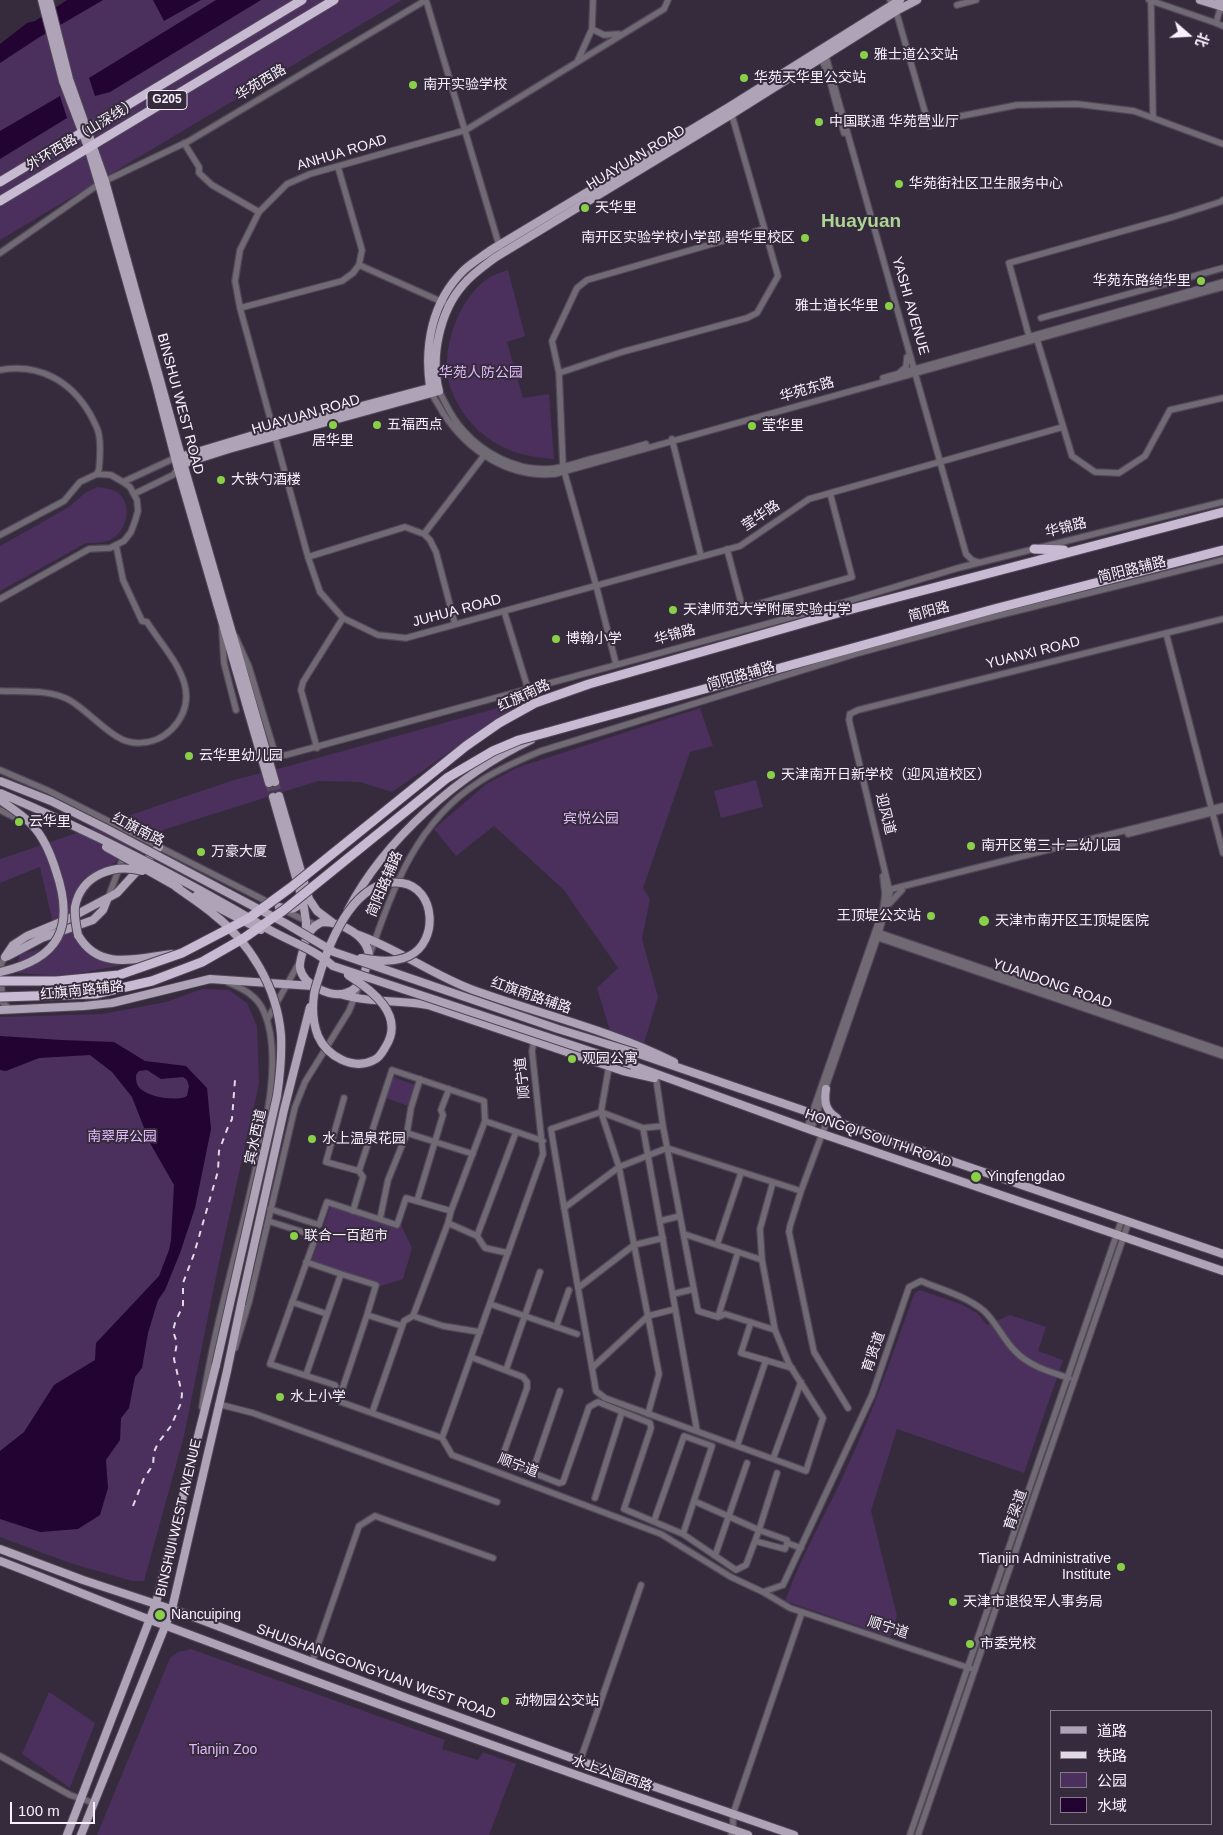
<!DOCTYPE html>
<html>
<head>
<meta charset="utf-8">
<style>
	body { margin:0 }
	#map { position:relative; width:1223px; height:1835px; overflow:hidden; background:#362b3d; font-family:Arial,"Noto Sans SC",sans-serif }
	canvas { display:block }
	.legend { position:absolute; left:1050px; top:1710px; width:162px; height:115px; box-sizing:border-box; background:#362b3d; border:1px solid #847a8a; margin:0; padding:6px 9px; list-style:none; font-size:15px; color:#f8f1fd }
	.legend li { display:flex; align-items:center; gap:10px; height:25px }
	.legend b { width:25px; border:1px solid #847a8a }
	.north { position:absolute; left:1163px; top:10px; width:50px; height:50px; -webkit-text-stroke:4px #362b3d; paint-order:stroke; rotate:109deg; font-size:14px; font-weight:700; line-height:20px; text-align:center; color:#f8f1fd }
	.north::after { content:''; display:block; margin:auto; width:18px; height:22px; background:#f8f1fd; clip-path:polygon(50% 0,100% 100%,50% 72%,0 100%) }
	.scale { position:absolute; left:10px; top:1802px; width:85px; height:22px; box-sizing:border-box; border:2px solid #f8f1fd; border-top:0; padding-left:6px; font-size:15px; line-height:18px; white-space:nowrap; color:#f8f1fd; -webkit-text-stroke:4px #362b3d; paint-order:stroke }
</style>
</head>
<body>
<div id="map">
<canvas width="1223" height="1835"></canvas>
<ul class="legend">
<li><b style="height:6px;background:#afa3b7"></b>道路</li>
<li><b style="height:6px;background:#e0d9e6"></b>铁路</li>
<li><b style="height:14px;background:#4b2f5c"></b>公园</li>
<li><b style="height:14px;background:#230332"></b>水域</li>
</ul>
<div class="north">北</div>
<div class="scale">100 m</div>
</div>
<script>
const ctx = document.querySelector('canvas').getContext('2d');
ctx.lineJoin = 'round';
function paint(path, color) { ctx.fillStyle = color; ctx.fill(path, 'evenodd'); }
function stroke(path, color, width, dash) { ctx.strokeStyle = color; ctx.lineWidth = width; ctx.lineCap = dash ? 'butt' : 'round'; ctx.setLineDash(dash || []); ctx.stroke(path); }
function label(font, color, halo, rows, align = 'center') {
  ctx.font = font + ' Arial,"Noto Sans SC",sans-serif'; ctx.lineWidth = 4; ctx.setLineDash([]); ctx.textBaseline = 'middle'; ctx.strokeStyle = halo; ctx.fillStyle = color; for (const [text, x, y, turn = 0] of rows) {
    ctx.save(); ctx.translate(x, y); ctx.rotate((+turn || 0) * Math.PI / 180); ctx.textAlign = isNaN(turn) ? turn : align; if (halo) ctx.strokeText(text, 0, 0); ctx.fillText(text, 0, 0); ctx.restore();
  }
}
paint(new Path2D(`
	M73 0H402L0 240V46Z
	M508 270 525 336 507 342 523 398 549 394 554 459C528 457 505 452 484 435 467 422 452 399 448 378 442 344 461 295 490 277 495 274 502 272 508 270Z
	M98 487C104 488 112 489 117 492 133 504 128 529 112 539 105 543 94 543 86 543L0 591V546L69 507 86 492Z
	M523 701 392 792 360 782 318 781 147 835 99 876 81 901 77 927 93 950 134 963 64 976 15 973 20 954 58 945 40 867 0 883V859L234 780 285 767Z
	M700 708 713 746 690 752 643 888 650 899 642 939 658 997 644 1043 610 1031 597 988 618 968 564 890 494 826 456 856 434 829 485 785 516 768Z
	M756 780 763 807 721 818 714 791Z
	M202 989 229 990 247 1003 257 1026 259 1084 219 1262 184 1436 144 1581H132L70 1563 0 1537V1017L102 1014 166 1002Z
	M393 1077 415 1085 408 1106 386 1098Z
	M332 1202 400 1223 412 1248 403 1279 378 1287 311 1262Z
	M920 1290 963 1305 977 1313 987 1325 1010 1315 1046 1327 1038 1351 1063 1360 1024 1473 897 1429 871 1511 897 1616 890 1637 785 1601C802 1553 829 1509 849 1463 874 1409 893 1353 913 1297L915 1293Z
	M191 1649 445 1740 442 1749 478 1760 483 1752 516 1764 489 1835H97L170 1658 178 1652Z
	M49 1692 95 1723 70 1788 22 1754Z`), '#4b2f5c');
paint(new Path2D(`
	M67 0H103L38 38 0 63V44L27 23 35 21Z
	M153 0H201L164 21Z
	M216 0H261L110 92 95 96 89 78Z
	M60 96 67 118 0 159V131Z
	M0 1036 61 1040 114 1042 145 1061 186 1066 207 1088 211 1129 195 1208 180 1253 165 1290 158 1300 148 1333 142 1368 135 1377 129 1408 121 1418 120 1440 106 1460 108 1488 100 1515 78 1529 40 1532 0 1519V1451L24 1432 54 1385 95 1360 96 1343 159 1276 169 1250 171 1240 174 1185 150 1143 132 1097 112 1072 90 1055 39 1058 6 1071 0 1070ZM147 1070 161 1079 183 1077 187 1080 189 1086 187 1096C177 1102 145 1097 138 1086 136 1083 136 1079 136 1075L139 1071Z`), '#230332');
stroke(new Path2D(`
	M275 782 279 796
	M269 783 273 797`), '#53495a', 8, [8, 4]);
const minor = new Path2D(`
	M426 0 499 245 503 253
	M668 0 664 9 466 130 310 174 287 184 259 212 240 250 235 281 240 308 308 557 320 592 343 618 378 635 406 638 740 546 809 499 1063 427
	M890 0 896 11 929 126 961 116 1017 105 1077 104 1134 111 1223 144
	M1149 0 1216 23
	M1151 1 1153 118
	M1222 3 1216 23 1223 26
	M957 5 976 0
	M592 29 593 0
	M825 53 966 554 972 560 978 562
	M820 56 828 74 844 133
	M578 60 592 29 604 35 619 34
	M731 112 733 119 778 276 757 313 747 318 622 352 559 373 552 341 577 288 587 280 764 229
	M184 143 199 167V173L212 185 259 212
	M105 181 189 141 426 0
	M0 253 99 184
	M359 265 449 305
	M240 308 342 281 353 273 359 265 362 250 338 167
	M1041 318 1223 268
	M1036 336 1072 456 1095 472 1119 473 1145 456 1170 410 1223 398
	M1030 340 1009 263 1173 217 1220 202 1223 200
	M0 370C39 363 71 381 90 414 93 420 98 428 99 435 101 446 100 458 99 469L97 474
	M900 372 906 367 907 357
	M559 373 563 467 596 585 616 664
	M883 378 1223 282
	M430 389C433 398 439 405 443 413 468 451 508 478 555 474L1223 287
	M439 391C446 404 452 419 463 430 483 453 515 470 546 469 560 469 574 464 587 460 607 455 626 450 646 444
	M672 439 701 556
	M123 482 175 458
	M134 494 173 475 178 469
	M424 534 486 453
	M0 535 64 501 80 482 97 474 111 475 123 482 130 487 137 500 138 511 135 521 131 532 124 541 110 548 89 549 0 599
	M727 549 742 606 744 608 852 577 830 493
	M308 557 405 527 424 534 430 540 436 552 455 624
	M504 611 528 689
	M222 628 224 663 236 710
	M1166 633 1223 853
	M235 636 249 667 274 750 279 755H286L825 608 958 568 1223 502
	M0 691C23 692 51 689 71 701 88 711 112 739 130 742 146 745 161 740 172 729 208 691 167 654 147 622L142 621 123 580 116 545
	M850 714 858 710 1223 619
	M317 748 301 690 303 682 343 618
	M0 770 49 791 272 904
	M0 810C8 814 19 821 29 819 35 817 38 814 45 815
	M1128 834 1223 810
	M888 890 1223 806
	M108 898 124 855
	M890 903 902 890
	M282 909 306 921 317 925
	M877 932 1223 1051
	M876 937 1223 1056
	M5 957 1 964 2 1002 11 1010
	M369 957C393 889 415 823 479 782 498 769 520 760 541 751L855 654 984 619 1223 560
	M267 1020 299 963
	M534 1041 532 1051 543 1154 442 1438 452 1455 661 1534 731 1577 763 1592 790 1608 975 1670
	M609 1066 601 1112 619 1167 659 1374 648 1414
	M656 1078 663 1126 698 1311 718 1317 725 1314 775 1330
	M420 1079 411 1108 407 1133 473 1154
	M344 1098 326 1162 359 1171
	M828 1118 801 1191 790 1226 789 1232 814 1352 848 1408
	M643 1128 697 1431
	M807 1128 883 909 885 894 883 876
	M811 1130 878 936 890 893 849 720 850 714
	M773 1182 801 1191
	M417 1201 443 1115 441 1110 449 1089
	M564 1208 619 1167 667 1148 773 1182 760 1229 762 1260 775 1330 789 1364 823 1418 806 1471 605 1398 596 1391C581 1304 565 1216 551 1129L601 1112 643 1128 663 1126
	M270 1209 319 1225 327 1202 397 1225 406 1198 451 1211 448 1223 477 1236 485 1248 508 1253
	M353 1211 363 1177 359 1171 392 1070 484 1101 485 1121 543 1141
	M451 1211 485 1121
	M380 1219 388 1180 407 1133
	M268 1221 316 1236 270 1364 335 1385 341 1402 442 1438
	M660 1221 680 1216
	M448 1223 413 1316 443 1326 480 1332
	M684 1234 762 1260
	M477 1236 516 1132
	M717 1245 741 1173
	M306 1262 341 1274
	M578 1288 634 1245 663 1238
	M673 1294 694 1289
	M292 1302 327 1314
	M490 1304 577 1334
	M718 1317 738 1252
	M751 1322 741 1353 792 1368
	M556 1327 569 1290
	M235 1348 249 1302 295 1107 305 1082 349 1011 359 986
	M471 1357 523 1377 527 1382V1388L504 1452V1458L508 1463 559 1483 563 1482 589 1407 598 1402 650 1423 651 1428 624 1509 683 1534 736 1570 746 1565 755 1541 785 1549 787 1543 801 1548
	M592 1368 648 1316 675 1309
	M506 1370 540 1272
	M306 1375 341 1274 376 1285 367 1315
	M340 1396 367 1315 402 1326
	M218 1404 253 1413 497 1502
	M202 1407C212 1338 232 1270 248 1202 259 1151 286 1062 264 1012 258 996 242 988 227 982
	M372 1413 404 1321 413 1316
	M737 1446 766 1360
	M773 1459 801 1382
	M532 1473 560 1391
	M777 1473 759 1530 787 1540V1543
	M595 1498 622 1412
	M694 1501 759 1530 755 1541
	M654 1521 684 1436 712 1446 683 1534
	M715 1556 747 1463
	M763 1592 783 1585 872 1395 909 1287 921 1281C942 1290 966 1296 984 1311 996 1322 1003 1339 1015 1351 1029 1366 1050 1372 1069 1378
	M312 1662 359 1526 375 1516 493 1558
	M0 1756 70 1795 94 1803
	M580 1761 641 1585
	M731 1835 733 1830V1814L802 1612
	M910 1835 1122 1219
	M918 1835 1129 1221`);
const major = new Path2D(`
	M42 0 63 81 88 147 99 184 156 384 178 469 269 783
	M49 0 69 79 105 181 181 456 275 782
	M1200 0 1223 7
	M1219 0 1223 1
	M430 387C424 345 432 302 463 271 471 263 482 257 491 250L729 107 900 0
	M177 458 260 433 433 387
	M178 469 188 462 229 449 439 391C430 357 440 311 463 285 472 274 484 266 496 257L732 114 896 11 917 0
	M279 796 309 899 317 911 333 923
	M273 797 303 902 306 921V938
	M279 907C289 909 299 912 300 898
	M348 910C385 839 459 774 531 740
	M322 922C341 922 370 936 369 959 368 964 365 970 364 974 361 982 355 991 346 993 331 998 303 985 300 968 299 961 303 953 304 946 307 935 311 927 322 922Z
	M356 934C397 948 432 975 473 990 540 1014 610 1030 674 1062
	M78 935C99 972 137 958 172 954
	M8 956 42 938 93 920 103 910 107 900
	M5 957 13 945 27 936 68 919 117 893 159 847
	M340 994C369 1003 399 1000 428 1005L623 1071 654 1078
	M0 1010 84 1006 112 1003 210 979 313 986
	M636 1053 1223 1254
	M632 1065 811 1130 1223 1271
	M826 1089C824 1102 825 1110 837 1118
	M0 1549 83 1580 186 1614 404 1697 580 1761 794 1835
	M0 1561C55 1582 109 1605 164 1625 358 1698 552 1767 748 1835
	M67 1835 156 1603 216 1365
	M81 1835 172 1609 227 1371 241 1304`);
const highway = new Path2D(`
	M0 182 302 0
	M0 201 334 0
	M1034 549 1064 550
	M852 609 1223 512
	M545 733 994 609 1223 550`);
stroke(minor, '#514758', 8);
stroke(major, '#514758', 10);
stroke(highway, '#514758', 11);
stroke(minor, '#706a74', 5.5);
stroke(major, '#afa3b7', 8);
stroke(highway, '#c8bad2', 9);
stroke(new Path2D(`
	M133 1506 144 1478 153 1465 154 1452 158 1443 171 1426 181 1403 182 1394 174 1359 177 1343 173 1331 175 1323 183 1305V1283L194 1254 218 1171 219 1151 228 1127 232 1119 235 1080`), '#e0d9e6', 2, [6, 6]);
const majorBridge = new Path2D(`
	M0 781 51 801 107 829 285 923 334 952 558 1029 636 1053
	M0 793C92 832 182 878 268 929 291 942 314 949 333 966L632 1065
	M0 800C12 808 24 816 33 826 45 839 51 855 56 871 75 927 60 959 0 972
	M106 847 179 888
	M175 886C187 895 200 903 212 913 250 942 277 987 281 1035 282 1056 280 1076 277 1096L216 1365
	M196 896 261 930
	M78 935C76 926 74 917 75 907 81 875 114 863 142 871
	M348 975C372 990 405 1015 386 1046 383 1051 380 1058 374 1060 353 1071 327 1056 318 1036 313 1023 312 1009 314 995 315 987 319 978 321 970 332 936 357 876 402 883 436 888 439 942 409 956 394 963 377 961 361 958
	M241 1304 284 1110 310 1007`);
const highwayBridge = new Path2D(`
	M0 981H57L119 975 182 953 249 918 290 888 466 746 499 723 535 703 589 684 852 609
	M0 997 95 994 152 981 202 962 244 938 284 910 447 778 493 751 519 740 545 733`);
stroke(majorBridge, '#514758', 10, []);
stroke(highwayBridge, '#514758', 11, []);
stroke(majorBridge, '#afa3b7', 8);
stroke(highwayBridge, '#c8bad2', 9);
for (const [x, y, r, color] of [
	[864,55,5,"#89cf48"],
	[744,78,5,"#89cf48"],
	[413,85,5,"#89cf48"],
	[819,122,5,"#89cf48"],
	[899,184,5,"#89cf48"],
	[585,208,5,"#89cf48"],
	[805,238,5,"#89cf48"],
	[1201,281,5,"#89cf48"],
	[889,306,5,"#89cf48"],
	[333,425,5,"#89cf48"],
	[377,425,5,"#89cf48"],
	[752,426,5,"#89cf48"],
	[221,480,5,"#89cf48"],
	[673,610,5,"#89cf48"],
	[556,639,5,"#89cf48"],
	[189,756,5,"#89cf48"],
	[771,775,5,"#89cf48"],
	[19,822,5,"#89cf48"],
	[971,846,5,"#89cf48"],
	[201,852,5,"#89cf48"],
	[931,916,5,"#89cf48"],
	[984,921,6,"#89cf48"],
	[572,1059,5,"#89cf48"],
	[312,1139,5,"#89cf48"],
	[976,1177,6,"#89cf48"],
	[294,1236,5,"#89cf48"],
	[280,1397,5,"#89cf48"],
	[1121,1567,5,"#89cf48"],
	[953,1602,5,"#89cf48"],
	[160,1615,6,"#89cf48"],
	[970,1644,5,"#89cf48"],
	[505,1701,5,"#89cf48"]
]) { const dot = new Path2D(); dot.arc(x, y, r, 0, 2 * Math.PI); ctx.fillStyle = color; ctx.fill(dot); stroke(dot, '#362b3d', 2); }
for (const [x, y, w] of [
	[167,100,40]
]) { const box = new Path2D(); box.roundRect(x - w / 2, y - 9.5, w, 19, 4); ctx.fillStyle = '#362b3d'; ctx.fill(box); stroke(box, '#f8f1fd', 1); }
label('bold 12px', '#f8f1fd', null, [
	["G205",167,100]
]);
label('14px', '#f8f1fd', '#362b3d', [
	["雅士道公交站",874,55],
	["华苑天华里公交站",754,78],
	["南开实验学校",423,85],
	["中国联通 华苑营业厅",829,122],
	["华苑街社区卫生服务中心",909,184],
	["天华里",595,208],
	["南开区实验学校小学部 碧华里校区",795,238,"right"],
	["华苑东路绮华里",1191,281,"right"],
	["雅士道长华里",879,306,"right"],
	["五福西点",387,425],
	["莹华里",762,426],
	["居华里",333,441,"center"],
	["大铁勺酒楼",231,480],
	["天津师范大学附属实验中学",683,610],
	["博翰小学",566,639],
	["云华里幼儿园",199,756],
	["天津南开日新学校（迎风道校区）",781,775],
	["云华里",29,822],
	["南开区第三十二幼儿园",981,846],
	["万豪大厦",211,852],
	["王顶堤公交站",921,916,"right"],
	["天津市南开区王顶堤医院",995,921],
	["观园公寓",582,1059],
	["水上温泉花园",322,1139],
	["Yingfengdao",987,1177],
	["联合一百超市",304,1236],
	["水上小学",290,1397],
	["Tianjin Administrative",1111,1559,"right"],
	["Institute",1111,1575,"right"],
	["天津市退役军人事务局",963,1602],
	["Nancuiping",171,1615],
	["市委党校",980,1644],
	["动物园公交站",515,1701]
], 'left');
label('14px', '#f8f1fd', '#362b3d', [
	["华苑西路",261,83,-31],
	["外环西路（山深线）",82,135,-31],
	["ANHUA ROAD",342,153,-17],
	["HUAYUAN ROAD",636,158,-31],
	["YASHI AVENUE",910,306,74],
	["华苑东路",807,390,-16],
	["BINSHUI WEST ROAD",180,404,75],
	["HUAYUAN ROAD",306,415,-16],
	["莹华路",761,516,-34],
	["华锦路",1066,528,-14],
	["简阳路辅路",1132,570,-14],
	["JUHUA ROAD",457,611,-15],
	["简阳路",929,612,-15],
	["华锦路",675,635,-15],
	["YUANXI ROAD",1033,653,-14],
	["简阳路辅路",741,676,-16],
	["红旗南路",524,696,-25],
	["迎风道",885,814,76],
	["红旗南路",138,830,27],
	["简阳路辅路",385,884,-67],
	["YUANDONG ROAD",1052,984,19],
	["红旗南路辅路",82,991,-6],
	["红旗南路辅路",531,996,19],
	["顺宁道",523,1078,-96],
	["宾水西道",256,1137,-78],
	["HONGQI SOUTH ROAD",878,1139,19],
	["育贤道",874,1352,-71],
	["顺宁道",518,1466,21],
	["育梁道",1016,1510,-71],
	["BINSHUI WEST AVENUE",179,1518,-77],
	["顺宁道",888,1628,18],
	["SHUISHANGGONGYUAN WEST ROAD",376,1672,20],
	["水上公园西路",612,1774,19]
]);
label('14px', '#e0b9f9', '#362b3d', [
	["华苑人防公园",481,373],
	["宾悦公园",591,819],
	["南翠屏公园",122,1137],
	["Tianjin Zoo",223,1750]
]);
label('bold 19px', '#add490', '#362b3d', [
	["Huayuan",861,222]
]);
</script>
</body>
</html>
